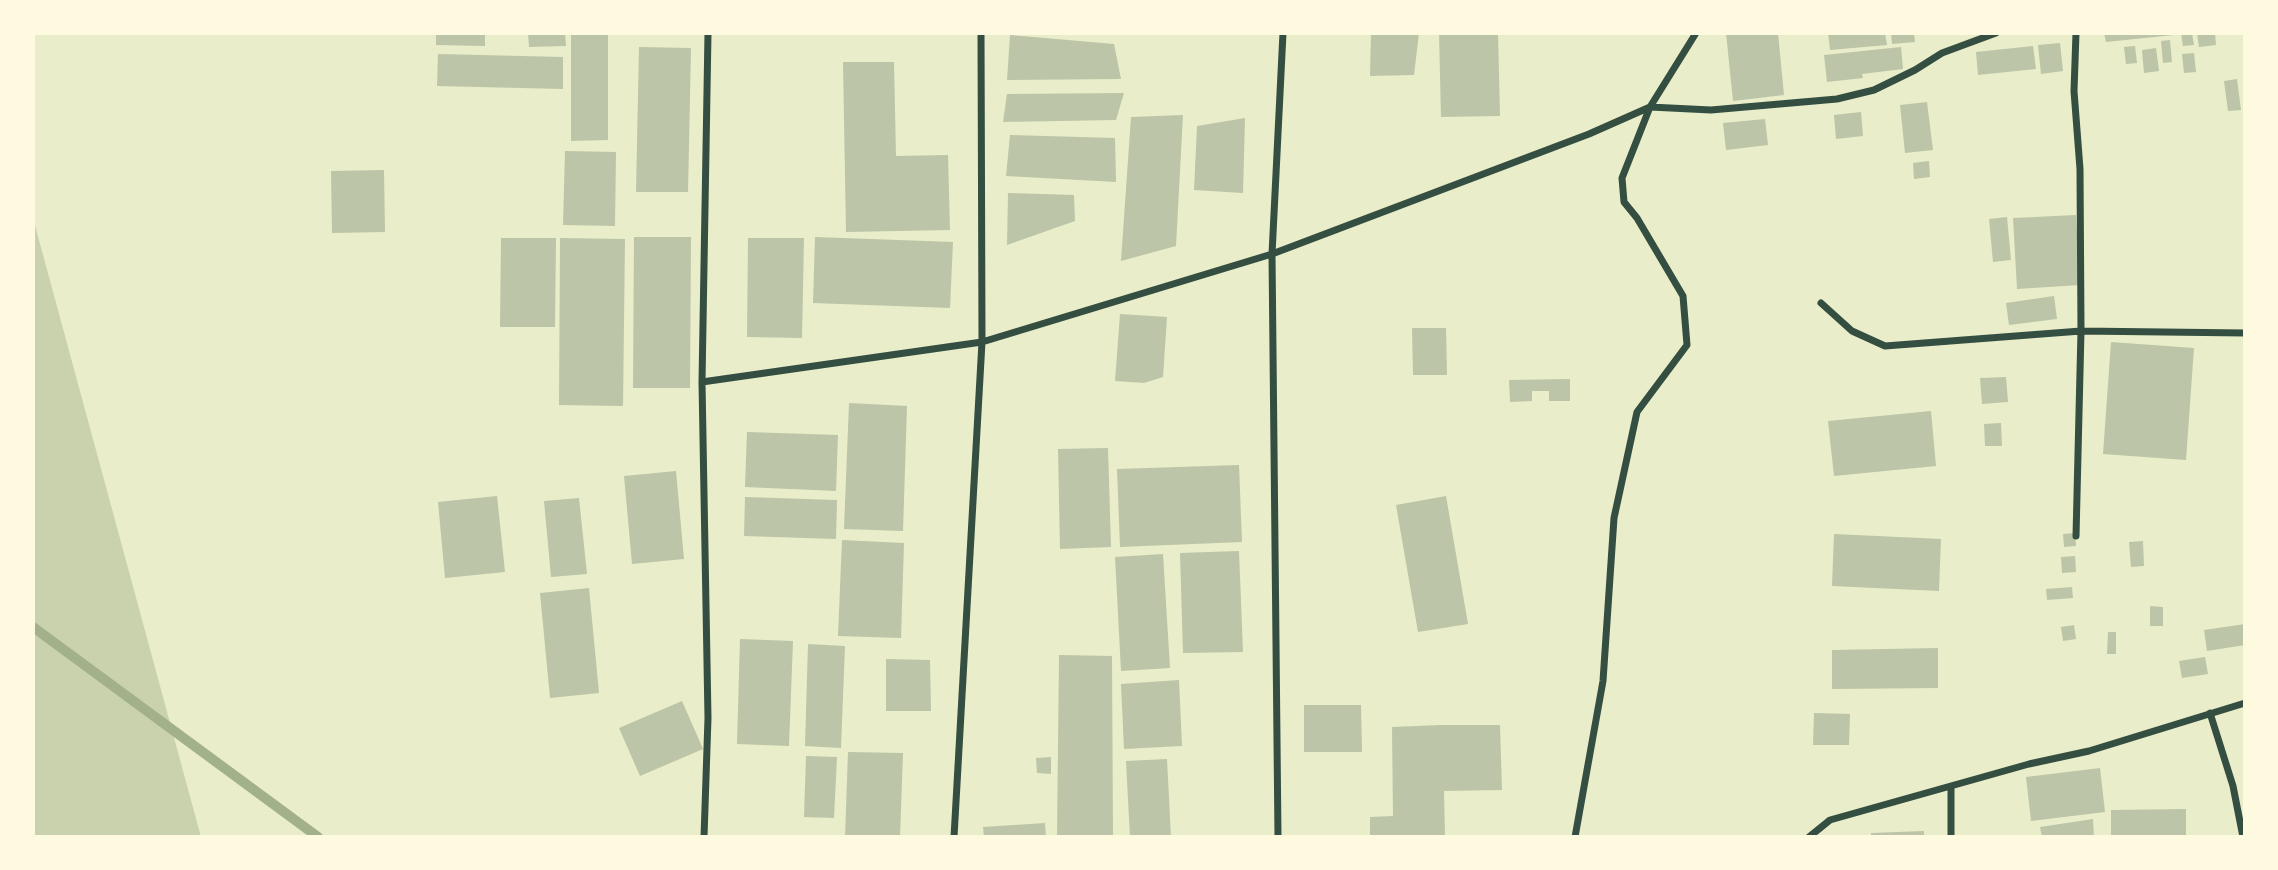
<!DOCTYPE html>
<html>
<head>
<meta charset="utf-8">
<style>
	body { margin:0 }
	#map { position:relative; width:2278px; height:870px; overflow:hidden; background:#e9edc9; font-family:"PT Sans",sans-serif }
	canvas { display:block }
	.frame { position:absolute; inset:0; border:35px solid #fefae0; pointer-events:none }
</style>
</head>
<body>
<div id="map">
<canvas width="2278" height="870"></canvas>
<div class="frame"></div>
</div>
<script>
const ctx = document.querySelector('canvas').getContext('2d');
ctx.lineJoin = 'round';
function paint(path, color) { ctx.fillStyle = color; ctx.fill(path, 'evenodd'); }
function stroke(path, color, width, dash) { ctx.strokeStyle = color; ctx.lineWidth = width; ctx.lineCap = dash ? 'butt' : 'round'; ctx.setLineDash(dash || []); ctx.stroke(path); }
paint(new Path2D(`
	M33 218 201 837H33Z`), '#cad2ad');
stroke(new Path2D(`
	M33 627 318 837`), '#a3b18a', 10);
paint(new Path2D(`
	M436 33H485V46L436 45Z
	M528 33H565L566 46 529 47Z
	M571 33H608V140L571 141Z
	M1371 33H1419L1414 75 1370 76Z
	M1439 33H1498L1500 116 1441 117Z
	M1726 33H1778L1784 95 1733 101Z
	M1828 33H1885L1887 45 1830 50Z
	M1891 33H1914L1915 42 1892 44Z
	M2104 33H2174V35L2106 42Z
	M2181 33H2192L2194 45 2183 46Z
	M2197 33H2215L2216 45 2199 47Z
	M1010 35 1114 44 1121 79 1007 80Z
	M2170 40 2172 62 2163 63 2161 41Z
	M2060 43 2063 71 2041 74 2038 45Z
	M2033 46 2036 69 1978 75 1976 52Z
	M2135 46 2137 63 2126 64 2124 47Z
	M639 47 691 48 688 192H636Z
	M1901 47 1903 69 1862 74 1863 78 1827 82 1824 55Z
	M2156 48 2159 71 2144 73 2142 50Z
	M2194 53 2196 72 2184 73 2182 54Z
	M438 54 563 57V89L437 86Z
	M843 62H894L896 156 948 155 950 230 846 232Z
	M2237 79 2241 110 2228 111 2224 81Z
	M1124 93 1116 120 1003 122 1007 94Z
	M1927 102 1933 150 1905 153 1900 105Z
	M1861 112 1863 136 1836 139 1834 115Z
	M1183 115 1176 246 1121 261 1131 117Z
	M1245 118 1243 193 1194 190 1197 126Z
	M1765 119 1768 145 1726 150 1723 123Z
	M1010 135 1115 138 1116 182 1006 176Z
	M565 151 616 152 615 226 563 225Z
	M1929 161 1930 177 1914 179 1913 163Z
	M384 170 385 232 332 233 331 171Z
	M1008 193 1074 195 1075 221 1007 245Z
	M2076 215 2080 285 2017 289 2013 218Z
	M2007 217 2011 260 1993 262 1989 219Z
	M634 237H691L690 388H633Z
	M815 237 953 242 950 308 813 303Z
	M501 238H556L555 327H500Z
	M560 238 625 239 623 406 559 405Z
	M748 238H804L802 338 747 337Z
	M2054 296 2057 319 2009 325 2006 303Z
	M1120 314 1167 317 1163 377 1144 383 1115 381Z
	M1412 328H1446L1447 375H1413Z
	M2111 342 2194 348 2186 460 2103 454Z
	M2006 377 2008 402 1982 404 1980 378Z
	M1570 379V401H1549V391H1532V401L1510 402 1509 380Z
	M849 403 907 406 903 531 844 529Z
	M1931 411 1936 466 1834 476 1828 421Z
	M2001 423 2002 446H1985L1984 424Z
	M747 432 838 435 836 491 745 487Z
	M1108 448 1111 547 1060 549 1058 449Z
	M1239 465 1242 542 1120 547 1117 469Z
	M676 471 684 559 632 564 624 476Z
	M497 496 505 572 445 578 438 502Z
	M1446 496 1468 624 1418 632 1396 505Z
	M745 497 837 500 836 539 744 536Z
	M579 498 587 574 551 577 544 501Z
	M2075 533 2076 546 2064 547 2063 534Z
	M1834 534 1941 539 1939 591 1832 586Z
	M842 540 904 543 901 638 838 636Z
	M2143 541 2144 566 2131 567 2129 542Z
	M1239 551 1243 652 1183 653 1180 553Z
	M1163 554 1170 668 1121 671 1115 557Z
	M2075 556 2076 572 2062 573 2061 557Z
	M2072 587 2073 598 2047 600 2046 589Z
	M589 588 599 693 550 698 540 593Z
	M2150 606 2163 607V626H2150Z
	M2245 624V645L2207 651 2204 630Z
	M2074 625 2076 639 2063 641 2061 627Z
	M2108 632H2116V654H2107Z
	M740 639 793 641 789 746 737 744Z
	M808 644 845 646 841 748 805 746Z
	M1938 648V688L1832 689V650Z
	M1059 655 1112 656 1113 837H1057Z
	M2205 657 2208 674 2182 678 2179 661Z
	M886 659 930 660 931 711H886Z
	M1179 680 1182 746 1124 749 1121 684Z
	M682 701 703 749 640 776 619 728Z
	M1304 705H1361L1362 752H1304Z
	M1814 713 1850 714 1849 745H1813Z
	M1441 725H1500L1502 790 1444 791 1445 837H1370V817L1393 816 1392 727Z
	M848 752 903 753 900 837H845Z
	M806 756 837 757 834 818 804 817Z
	M1051 757V774L1037 773 1036 758Z
	M1167 759 1171 837H1130L1126 761Z
	M2100 768 2105 812 2031 821 2026 777Z
	M2186 809V837H2111V810Z
	M2093 819 2094 837H2042L2040 827Z
	M1045 823 1046 837H984L983 827Z
	M1924 831V837H1871V833Z`), '#bcc5a7');
stroke(new Path2D(`
	M708 33 702 382 982 342 1272 254 1589 134 1650 107 1711 110 1837 99 1874 90 1915 70 1942 53 1996 33
	M2076 33 2074 91 2080 169 2081 331 2076 536
	M1821 303 1852 331 1885 346 2081 331 2245 333
	M702 382 708 718 704 837
	M2210 713 2233 786 2243 837
	M1951 786V837
	M954 837 982 342 981 33
	M1278 837 1272 254 1283 33
	M1575 837 1603 681 1614 518 1637 412 1687 345 1683 296 1637 218 1624 202 1622 178 1650 107 1696 33
	M1809 837 1830 820 2029 764 2089 751 2245 703`), '#344e41', 7);
</script>
</body>
</html>
